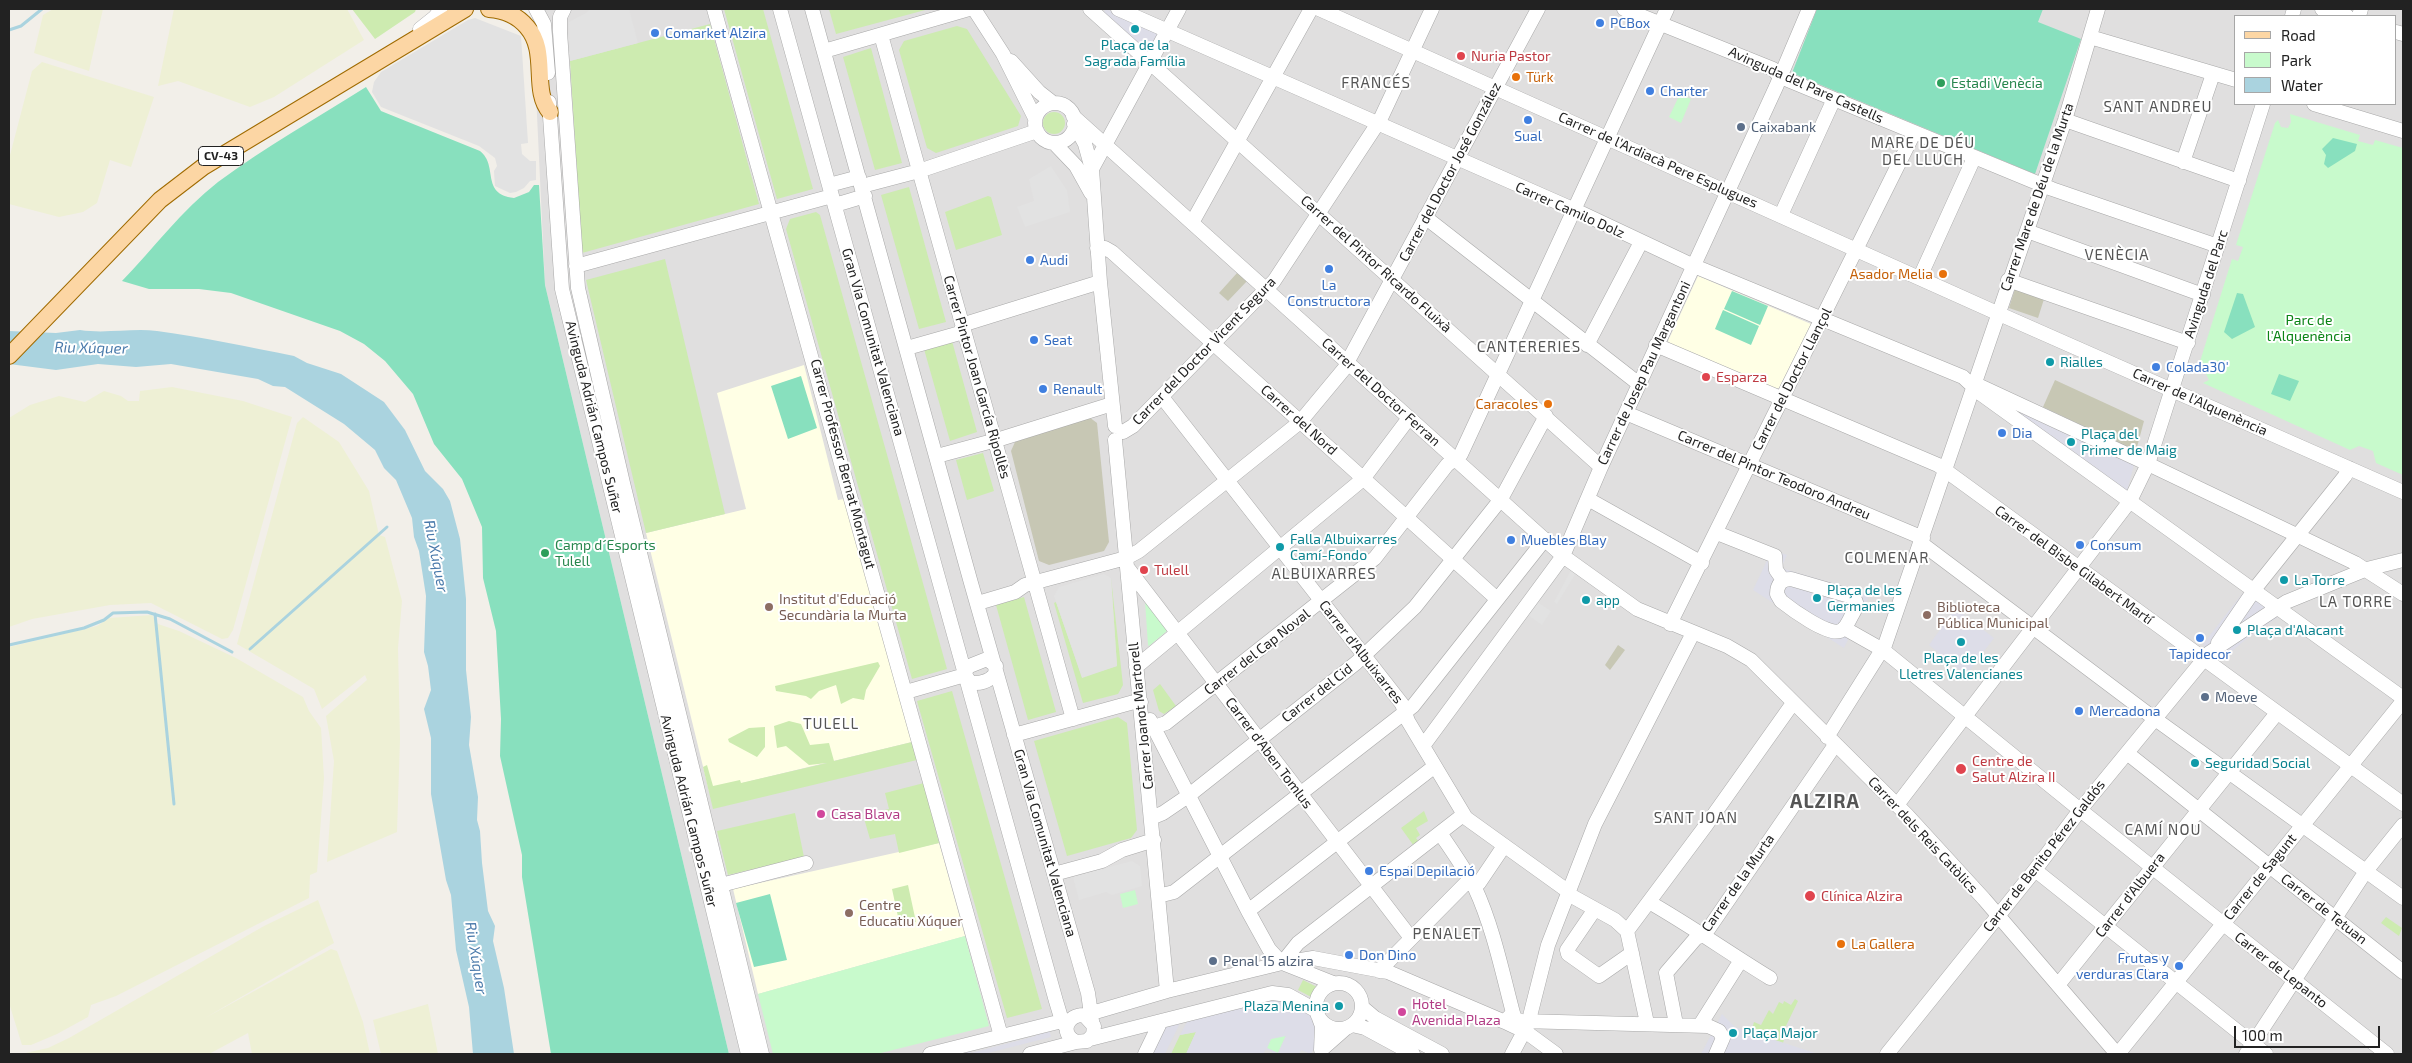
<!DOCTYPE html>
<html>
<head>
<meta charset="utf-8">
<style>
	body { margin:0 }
	#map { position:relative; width:2412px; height:1063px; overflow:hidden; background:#f2efe9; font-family:"Exo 2",sans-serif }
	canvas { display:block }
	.frame { position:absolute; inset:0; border:10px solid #222; pointer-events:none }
	.legend { position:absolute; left:2234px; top:15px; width:162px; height:90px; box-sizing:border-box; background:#fff; border:1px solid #a7a7a7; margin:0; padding:6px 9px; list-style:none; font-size:15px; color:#222 }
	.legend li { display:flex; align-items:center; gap:10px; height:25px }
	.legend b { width:25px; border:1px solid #a7a7a7 }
	.scale { position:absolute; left:2234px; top:1026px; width:146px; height:22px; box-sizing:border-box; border:2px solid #222; border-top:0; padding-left:6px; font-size:15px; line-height:18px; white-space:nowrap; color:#222; -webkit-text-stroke:4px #fff; paint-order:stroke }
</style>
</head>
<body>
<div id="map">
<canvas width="2412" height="1063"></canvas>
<div class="frame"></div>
<ul class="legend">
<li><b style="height:6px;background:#fcd6a4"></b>Road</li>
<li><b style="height:14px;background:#c8facc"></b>Park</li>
<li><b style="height:14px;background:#aad3df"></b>Water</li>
</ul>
<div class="scale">100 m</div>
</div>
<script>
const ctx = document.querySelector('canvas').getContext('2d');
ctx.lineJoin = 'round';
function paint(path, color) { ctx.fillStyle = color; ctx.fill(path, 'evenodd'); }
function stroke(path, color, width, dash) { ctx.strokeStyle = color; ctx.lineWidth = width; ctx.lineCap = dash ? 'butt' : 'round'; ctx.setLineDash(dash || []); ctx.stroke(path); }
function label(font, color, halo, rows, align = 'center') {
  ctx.font = font + ' "Exo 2",sans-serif'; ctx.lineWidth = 4; ctx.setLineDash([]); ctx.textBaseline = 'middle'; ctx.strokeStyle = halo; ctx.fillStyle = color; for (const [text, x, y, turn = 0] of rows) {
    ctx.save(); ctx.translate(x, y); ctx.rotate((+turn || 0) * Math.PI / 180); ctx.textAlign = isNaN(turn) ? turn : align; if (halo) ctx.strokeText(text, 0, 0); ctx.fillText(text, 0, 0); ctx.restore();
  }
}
paint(new Path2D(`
	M532 9H2403V1054H729L545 285ZM2236 16H2396V104H2236Z`), '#e0dfdf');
paint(new Path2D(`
	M1698 276 1811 324 1779 388 1776 389 1670 344 1668 341Z
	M804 365 838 500 844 499 912 742 709 791 646 533 746 509 717 393Z
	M939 843 965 936 758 994 733 889Z`), '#ffffe5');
paint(new Path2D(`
	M1237 273 1247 281 1228 301 1219 293Z
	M2015 289 2044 299 2038 318 2009 308Z
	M2055 380 2144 421 2137 447 2132 449 2043 407Z
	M1089 417 1097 423 1109 542 1104 551 1049 565 1039 561 1011 451 1015 442Z
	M1618 645 1625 650 1610 670 1605 665Z`), '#c7c7b4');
paint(new Path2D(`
	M53 9H103L89 71 34 53 43 15Z
	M174 9H347L364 40 274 97 250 107 178 81 158 86Z
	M42 62 154 97 131 167 110 160 97 203 83 212 59 217 9 204V159L32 71Z
	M172 387 243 401 292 417 233 630 228 638 222 639 151 603 110 605 32 619 9 627V418L30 405 59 396 85 402 104 391 121 396 128 401H139L140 391Z
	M303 417 339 442 369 491 379 535 385 537 402 601 398 648 400 739 397 832 327 862 334 761 326 716 367 680 365 675 322 709 314 689 237 644 297 423Z
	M152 615 158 624 179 631 236 658 303 697 309 711 321 728 324 778 317 872 310 875 309 898 116 996 91 1005 88 1017 57 1034 31 1045H22L9 1003V647L97 626 109 618Z
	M318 900 334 943 205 1018 331 949 337 951 363 1022 370 1054H252L248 1033 209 1054H21L48 1048 69 1038 264 926Z
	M428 1004 438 1054H381L373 1020Z`), '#eef0d5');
paint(new Path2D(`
	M352 9H416L415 12 375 39Z
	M724 9H763L813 189 777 199Z
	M829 9H929L836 34Z
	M710 24 759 204 582 253 570 61Z
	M957 26 967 29 1021 116 1018 126 936 153 927 148 899 50 904 41Z
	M871 48 902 163 875 170 843 57Z
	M1043 123a11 11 0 1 1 22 0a11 11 0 1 1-22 0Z
	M909 187 946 322 919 329 881 195Z
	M988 196 991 197 1002 235 956 250 945 212Z
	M816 212 820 215 947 669 912 679 786 229 790 219Z
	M665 259 725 514 646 533 586 280Z
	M952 341 977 432 950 441 924 349Z
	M983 453 994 491 967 500 956 460Z
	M1111 578 1123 685 1118 694 1083 703 1054 603 1056 602 1082 677 1117 666Z
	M1024 597 1056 712 1028 720 996 605Z
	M878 662 880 666 866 690 864 700 853 698 841 704 836 685 819 691 811 699 806 696 776 691 775 686Z
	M1160 684 1176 706 1164 714 1159 711 1153 690Z
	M952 691 1042 1009 1007 1018 917 701Z
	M1118 717 1127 723 1137 830 1131 838 1067 856 1034 741Z
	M789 721 801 724 810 745 829 743 834 761 912 742 917 760 713 809 703 767 707 765 713 786 740 780 741 783 827 763 809 765 786 746 777 748 774 726Z
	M765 727V747L757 757 729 742 728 739 749 728Z
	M924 783 939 843 899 853 895 834 870 839 863 815 889 809 885 793Z
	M1424 811 1428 821 1416 828 1420 835 1416 838 1419 842 1414 846 1401 828Z
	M795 813 804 857 728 875 717 831Z
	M908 885 916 922 900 926 892 889Z
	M2386 917 2402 928 2399 936 2381 923Z
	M1303 980 1319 988 1313 998 1298 990Z
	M1795 999 1798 1001 1785 1028 1787 1030 1783 1043 1751 1032 1754 1022 1761 1025 1769 1010 1773 1014 1779 1002 1783 1004 1784 1001 1791 1005Z
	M1196 1032 1186 1054H1171L1180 1035Z`), '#cdebb0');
paint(new Path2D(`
	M1680 94 1691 99 1681 123 1669 117Z
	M2290 114 2360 135 2358 141 2373 145 2375 140 2403 148V475L2376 463 2373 451 2359 446 2350 450 2203 383 2209 380 2204 370 2197 371 2232 259 2238 261 2243 247 2236 245 2275 123 2278 120 2281 127 2288 128 2291 122Z
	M1145 601 1168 630 1149 646 1148 645Z
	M1135 890 1138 904 1123 908 1120 894Z
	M965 936 989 1026 877 1054H773L758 994Z
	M1286 1035 1278 1053 1267 1048 1271 1039Z`), '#c8facc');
paint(new Path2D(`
	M1817 9H2043L2038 22 2081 39 2035 174 1792 73Z
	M366 87 381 111 480 151C499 166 480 194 514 198L529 192 534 185H539L545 285 729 1054H551L522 877V855L500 756 501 719 496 631 483 578 482 527 462 479 434 444 413 394 385 361 364 344 340 331 231 293 199 289H149L122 281C154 248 181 211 218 182 265 147 317 118 366 87Z
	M2333 138 2357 144 2355 151 2328 168 2324 164 2326 155 2322 149Z
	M1732 291 1768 306 1760 325 1724 309Z
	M2237 293 2243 294 2255 327 2232 339 2224 332Z
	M1723 310 1759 326 1751 345 1715 329Z
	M2279 374 2299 381 2290 401 2271 394Z
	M801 376 817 428 788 439 771 386Z
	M770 894 787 960 754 967 736 903Z`), '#88e0be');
paint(new Path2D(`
	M590 9H629L638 43 570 61 569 22 586 13Z
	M475 18 521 36 528 143 521 144 522 154 530 161H536V180L530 181 524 188 516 192 510 193 495 186 494 171 497 166 495 158 479 146 381 107 372 92 374 82 381 72 468 20Z
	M1051 166 1067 190 1070 212 1025 227 1017 207 1034 201 1029 179Z
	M1571 570 1576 573 1557 604 1554 602Z
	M1104 574 1111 578 1117 666 1082 678 1054 596 1059 587Z
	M1534 600 1551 611 1542 625 1525 613Z
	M1132 861 1140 866 1142 886 1112 895 1106 892 1079 900 1073 877Z`), '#e2e2e2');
paint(new Path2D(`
	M1106 9 1160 33 1148 52 1103 13Z
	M1988 392 2134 465 2127 491Z
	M1772 550 1787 555 1781 568 1870 594 1844 648 1753 590Z
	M2250 587 2285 612 2245 640 2222 660 2209 653 2203 644 2242 594Z
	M1952 606 1994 638 1966 675 1929 645 1952 613 1949 610Z
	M1279 998 1309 1014 1315 1021 1319 1039 1311 1054 1301 1050 1299 1054H1272V1052L1266 1049 1263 1054H1186L1196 1032 1180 1035 1188 1020ZM1286 1036 1278 1053 1267 1048 1271 1039Z
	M1722 1014 1735 1027 1818 1054H1701Z
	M1181 1021 1165 1054H1152L1166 1026Z
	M1049 1028 1051 1037 984 1054H959V1051L969 1049 971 1053 1036 1036 1035 1032Z`), '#dddde8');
paint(new Path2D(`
	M80 330C105 334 132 328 157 331 203 337 249 347 294 356L307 363 341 374 384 402 405 430 425 471 443 489 450 501 460 539 466 599V670L471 717 469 745 478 797 477 820 480 831 482 863 488 911 495 926 493 941 504 988 514 1054H473L469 1007 456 950 451 895 446 880 431 794V738L424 709 431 690 428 666 424 652 426 596 419 551 414 537 412 518 396 480 384 468 375 450 344 424 285 387 273 386 258 379 171 364 136 367 98 364 56 370 9 364V331L56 333Z`), '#aad3df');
stroke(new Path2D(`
	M9 30 21 26 42 9
	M155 614 174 804
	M9 645 84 628 104 620 113 613 147 612 170 619 232 652
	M250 649 387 527`), '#aad3df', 3);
const minor = new Path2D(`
	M536 9 544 24 548 73
	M564 9 560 17V32L578 288 623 483 762 1054
	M714 9 1001 1036
	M780 9 1056 1001 1062 1021 1066 1027
	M812 9 971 583 1088 993 1092 1021
	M974 9 1003 54 1035 118
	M1090 9 1601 467
	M1118 9 1575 210 1694 266 1963 377 1981 394 2403 698
	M1319 9 1997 313 2403 492
	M1624 9 1773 69 1780 77 1788 80 2052 189 2218 246
	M2322 9 2347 16
	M2292 16 2294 9
	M2359 16 2361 9
	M420 29 435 17 441 9
	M2396 32 2403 34
	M881 35 1073 719
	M2090 37 2236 80
	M824 51 969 9
	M1011 61 1039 92 1053 103
	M549 102 562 289 748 1054
	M1035 123a20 20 0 1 1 40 0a20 20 0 1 1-40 0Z
	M2314 104 2403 131
	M1073 116 1563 556 1637 609 1727 646 1751 660 1907 815 1984 899 2117 1054
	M2065 120 2239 181
	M1074 124 1085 144 1092 169 1100 282 1115 426
	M1054 143 1076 166 1091 193
	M2183 162 2213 74
	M1092 169 1179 9
	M829 185 859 177
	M862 186 919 171 1037 131
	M835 205 865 196
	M1781 215 1834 99
	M1425 217 1639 384
	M1193 221 1311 9
	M2027 231 2203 295
	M1097 248H1105L1112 252 1497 599
	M576 266 832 196
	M1920 277 1974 158
	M2008 280 2188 343
	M1587 345 1641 242
	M1656 345 1938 465 2403 804
	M907 348 960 333 963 325 968 323 1100 282
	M1348 361 1538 9
	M1980 386 2148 464 2355 563 2403 594
	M1162 397 1402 704 1408 721 1466 818 1569 892
	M1626 413 1923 538
	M1123 432 1133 426 1274 281 1380 120 1432 9
	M1115 440 1167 991
	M937 456 1000 439 1112 404
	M1588 499 1702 563
	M1717 533 1775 556 1776 570 1783 580
	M1921 543 2151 716 2403 898
	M1127 567 1411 938
	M1791 579 1853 597C1859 604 1856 608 1852 615 1849 620 1846 629 1840 631 1828 636 1791 609 1781 601L1777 594C1777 584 1782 579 1791 579Z
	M978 603 1015 592 1025 585 1126 558 1139 551 1300 422 1349 363
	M1670 624 1914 133
	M1844 628 1883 650 2074 805 2387 1054
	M2218 643 2257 586 2345 476 2349 468
	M987 659 996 666 995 674C990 681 978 685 970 682L965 675 967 667Z
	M1136 667 1363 479 1409 418
	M906 692 965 675
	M1150 720 1248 911 1269 949 1282 963
	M1154 727 1166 723 1375 558 1447 465 1461 454 1667 9
	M1014 735 1134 702H1141
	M1827 737 1885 645 2065 120 2098 9
	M1423 746 1563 556 1601 467 1776 87 1809 9
	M2127 753 2403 972
	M1897 805 2130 501 2148 464 2263 104
	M1151 818 1163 813 1188 796 1356 663 1415 607 1501 499 1546 416
	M1440 833C1452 851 1465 869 1475 888 1493 927 1502 971 1513 1013L1507 1019
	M2035 870 2266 1054
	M1054 874 1102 861 1122 850 1154 840
	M721 885 806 863
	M1474 887 1479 883 1504 846
	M1568 894 1615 920 1627 931
	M1158 896 1174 892 1413 706 1545 539
	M1649 902C1691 926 1729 953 1770 978
	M1595 909 1567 950 1568 954 1599 976 1632 953
	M1248 911 1435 766
	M1282 963 1298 943 1463 815
	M1285 964 1333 983
	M1379 971 1470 879
	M1316 1006a23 23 0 1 1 46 0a23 23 0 1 1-46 0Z
	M2058 985 2277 713
	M1362 1007 1375 1018 1442 1054
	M1513 1013 1515 1019 1521 1021 1708 1026 1719 1031 1723 1038 1716 1054
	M1085 1016 1094 1026 1093 1035 1087 1041 1076 1042C1059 1033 1067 1014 1085 1015L1167 991 1282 963 1313 958 1388 972 1505 1022 1526 1032 1556 1054
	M1319 1018 1322 1026 1321 1050 1346 1028
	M1647 1023 1627 931 1707 824 1793 703
	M1676 1024 1666 973 1696 938 1705 934 1835 745
	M1352 1025 1365 1028 1413 1054
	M1700 1025 1741 960
	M1090 1039 1272 993 1288 995 1317 1011
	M930 1054 1062 1021H1068
	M1030 1054 1076 1042
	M1145 1054 1161 1021
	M1512 1054 1528 1024 1548 945 1595 824 1693 633
	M1887 1054 2035 870 2080 810 2209 653 2286 602 2367 569 2403 560
	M2118 1054 2403 701
	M2246 1054 2366 871 2403 825`);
const major = new Path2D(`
	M489 9C504 10 517 15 527 27 549 52 531 90 550 112
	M9 356 160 200 203 167 465 9`);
stroke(minor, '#a9a9a9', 15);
stroke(major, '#a06b00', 18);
stroke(minor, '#fff', 14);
stroke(major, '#fcd6a4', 16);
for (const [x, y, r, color] of [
	[1600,23,5,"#3f7fe0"],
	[1135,29,5,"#0f9aa8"],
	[655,33,5,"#3f7fe0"],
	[1461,56,5,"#e0444e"],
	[1516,77,5,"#e8710a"],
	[1941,83,5,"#2e9e5b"],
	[1650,91,5,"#3f7fe0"],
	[1528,120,5,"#3f7fe0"],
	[1741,127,5,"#5c6f8a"],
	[1030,260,5,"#3f7fe0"],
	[1329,269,5,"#3f7fe0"],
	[1943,274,5,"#e8710a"],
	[1034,340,5,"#3f7fe0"],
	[2050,362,5,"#0f9aa8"],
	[2156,367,5,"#3f7fe0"],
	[1706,377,5,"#e0444e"],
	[1043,389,5,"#3f7fe0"],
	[1548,404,5,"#e8710a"],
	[2002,433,5,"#3f7fe0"],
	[2071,442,5,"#0f9aa8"],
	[1511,540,5,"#3f7fe0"],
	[2080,545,5,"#3f7fe0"],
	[1280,547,5,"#0f9aa8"],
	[545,553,5,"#2e9e5b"],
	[1144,570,5,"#e0444e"],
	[2284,580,5,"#0f9aa8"],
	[1817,598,5,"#0f9aa8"],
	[1586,600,5,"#0f9aa8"],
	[769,607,5,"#8d6e63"],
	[1927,615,5,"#8d6e63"],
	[2237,630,5,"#0f9aa8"],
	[2200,638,5,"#3f7fe0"],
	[1961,642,5,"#0f9aa8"],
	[2205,697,5,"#5c6f8a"],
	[2079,711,5,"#3f7fe0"],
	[2195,763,5,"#0f9aa8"],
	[1961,769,6,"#e0444e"],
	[821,814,5,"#d1479c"],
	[1369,871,5,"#3f7fe0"],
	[1810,896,6,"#e0444e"],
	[849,913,5,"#8d6e63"],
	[1841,944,5,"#e8710a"],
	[1349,955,5,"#3f7fe0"],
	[1213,961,5,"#5c6f8a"],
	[2179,966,5,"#3f7fe0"],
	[1339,1006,5,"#0f9aa8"],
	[1402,1012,5,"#d1479c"],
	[1733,1033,5,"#0f9aa8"]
]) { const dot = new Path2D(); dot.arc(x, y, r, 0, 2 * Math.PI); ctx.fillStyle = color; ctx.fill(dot); stroke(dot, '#fff', 2); }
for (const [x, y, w] of [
	[221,156,45]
]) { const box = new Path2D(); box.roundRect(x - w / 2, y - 9.5, w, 19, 4); ctx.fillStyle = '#fff'; ctx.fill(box); stroke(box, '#222', 1); }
label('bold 12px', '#222', null, [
	["CV-43",221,156]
]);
label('14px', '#366cbe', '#fff', [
	["PCBox",1610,23],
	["Comarket Alzira",665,33],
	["Charter",1660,91],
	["Sual",1528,136,"center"],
	["Audi",1040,260],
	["La",1329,285,"center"],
	["Constructora",1329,301,"center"],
	["Seat",1044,340],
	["Colada30'",2166,367],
	["Renault",1053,389],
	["Dia",2012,433],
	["Muebles Blay",1521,540],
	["Consum",2090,545],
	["Tapidecor",2200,654,"center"],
	["Mercadona",2089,711],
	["Espai Depilació",1379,871],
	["Don Dino",1359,955],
	["Frutas y",2169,958,"right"],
	["verduras Clara",2169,974,"right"]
], 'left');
label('14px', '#0d838f', '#fff', [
	["Plaça de la",1135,45,"center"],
	["Sagrada Família",1135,61,"center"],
	["Rialles",2060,362],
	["Plaça del",2081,434],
	["Primer de Maig",2081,450],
	["Falla Albuixarres",1290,539],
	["Camí-Fondo",1290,555],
	["La Torre",2294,580],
	["Plaça de les",1827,590],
	["Germanies",1827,606],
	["app",1596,600],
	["Plaça d'Alacant",2247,630],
	["Plaça de les",1961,658,"center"],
	["Lletres Valencianes",1961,674,"center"],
	["Seguridad Social",2205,763],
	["Plaza Menina",1329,1006,"right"],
	["Plaça Major",1743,1033]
], 'left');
label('14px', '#be3a42', '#fff', [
	["Nuria Pastor",1471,56],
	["Esparza",1716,377],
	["Tulell",1154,570],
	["Centre de",1972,761],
	["Salut Alzira II",1972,777],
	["Clínica Alzira",1821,896]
], 'left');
label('14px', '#c56008', '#fff', [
	["Türk",1526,77],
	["Asador Melia",1933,274,"right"],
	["Caracoles",1538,404,"right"],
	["La Gallera",1851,944]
], 'left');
label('14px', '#27864d', '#fff', [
	["Estadi Venècia",1951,83],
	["Camp d´Esports",555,545],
	["Tulell",555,561]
], 'left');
label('14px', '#222', '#fff', [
	["Avinguda del Pare Castells",1806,85,24],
	["Carrer de l'Ardiacà Pere Esplugues",1658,160,24],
	["Carrer del Doctor José González",1450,172,-62],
	["Carrer Mare de Déu de la Murta",2037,197,-71],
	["Carrer Camilo Dolz",1570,210,24],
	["Carrer del Pintor Ricardo Fluixà",1376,264,42],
	["Avinguda del Parc",2206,284,-72],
	["Gran Via Comunitat Valenciana",873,342,74],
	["Carrer del Doctor Vicent Segura",1204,351,-46],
	["Carrer de Josep Pau Margantoni",1644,373,-65],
	["Carrer Pintor Joan García Ripollès",977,377,74],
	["Carrer del Doctor Llançol",1792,379,-63],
	["Carrer del Doctor Ferran",1381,392,42],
	["Carrer de l'Alquenència",2200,402,24],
	["Avinguda Adrián Campos Suñer",594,417,76],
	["Carrer del Nord",1299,420,42],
	["Carrer Professor Bernat Montagut",843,464,75],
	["Carrer del Pintor Teodoro Andreu",1774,475,23],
	["Carrer del Bisbe Gilabert Martí",2074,565,36],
	["Carrer del Cap Noval",1257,652,-38],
	["Carrer d'Albuixarres",1361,652,52],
	["Carrer del Cid",1317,693,-38],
	["Carrer Joanot Martorell",1141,716,-96],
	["Carrer d'Aben Tomlus",1269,753,53],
	["Avinguda Adrián Campos Suñer",689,811,76],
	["Carrer dels Reis Catòlics",1923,835,47],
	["Gran Via Comunitat Valenciana",1045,843,74],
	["Carrer de Benito Pérez Galdós",2044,856,-52],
	["Carrer de Sagunt",2260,877,-51],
	["Carrer de la Murta",1738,883,-55],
	["Carrer d'Albuera",2130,895,-52],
	["Carrer de Tetuan",2324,909,38],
	["Carrer de Lepanto",2281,970,38]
]);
label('14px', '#4e5e75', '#fff', [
	["Caixabank",1751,127],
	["Moeve",2215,697],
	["Penal 15 alzira",1223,961]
], 'left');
label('14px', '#0c8416', '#fff', [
	["Parc de",2309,320],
	["l'Alquenència",2309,336]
]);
label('14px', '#785e54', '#fff', [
	["Institut d'Educació",779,599],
	["Secundària la Murta",779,615],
	["Biblioteca",1937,607],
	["Pública Municipal",1937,623],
	["Centre",859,905],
	["Educatiu Xúquer",859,921]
], 'left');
label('14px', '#b23c85', '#fff', [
	["Casa Blava",831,814],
	["Hotel",1412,1004],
	["Avenida Plaza",1412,1020]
], 'left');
ctx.letterSpacing = '1px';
label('15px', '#555', '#fff', [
	["FRANCÉS",1376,83],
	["SANT ANDREU",2158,107],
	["MARE DE DÉU",1923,143],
	["DEL LLUCH",1923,160],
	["VENÈCIA",2117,255],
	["CANTERERIES",1529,347],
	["COLMENAR",1887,558],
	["ALBUIXARRES",1324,574],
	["LA TORRE",2356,602],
	["TULELL",831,724],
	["SANT JOAN",1696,818],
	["CAMÍ NOU",2163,830],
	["PENALET",1447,934]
]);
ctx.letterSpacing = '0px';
label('italic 15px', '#4a7aab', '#fff', [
	["Riu Xúquer",91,348,1],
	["Riu Xúquer",436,556,79],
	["Riu Xúquer",476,958,81]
]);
ctx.letterSpacing = '1px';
label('bold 19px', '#555', '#fff', [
	["ALZIRA",1825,802]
]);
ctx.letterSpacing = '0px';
</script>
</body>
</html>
